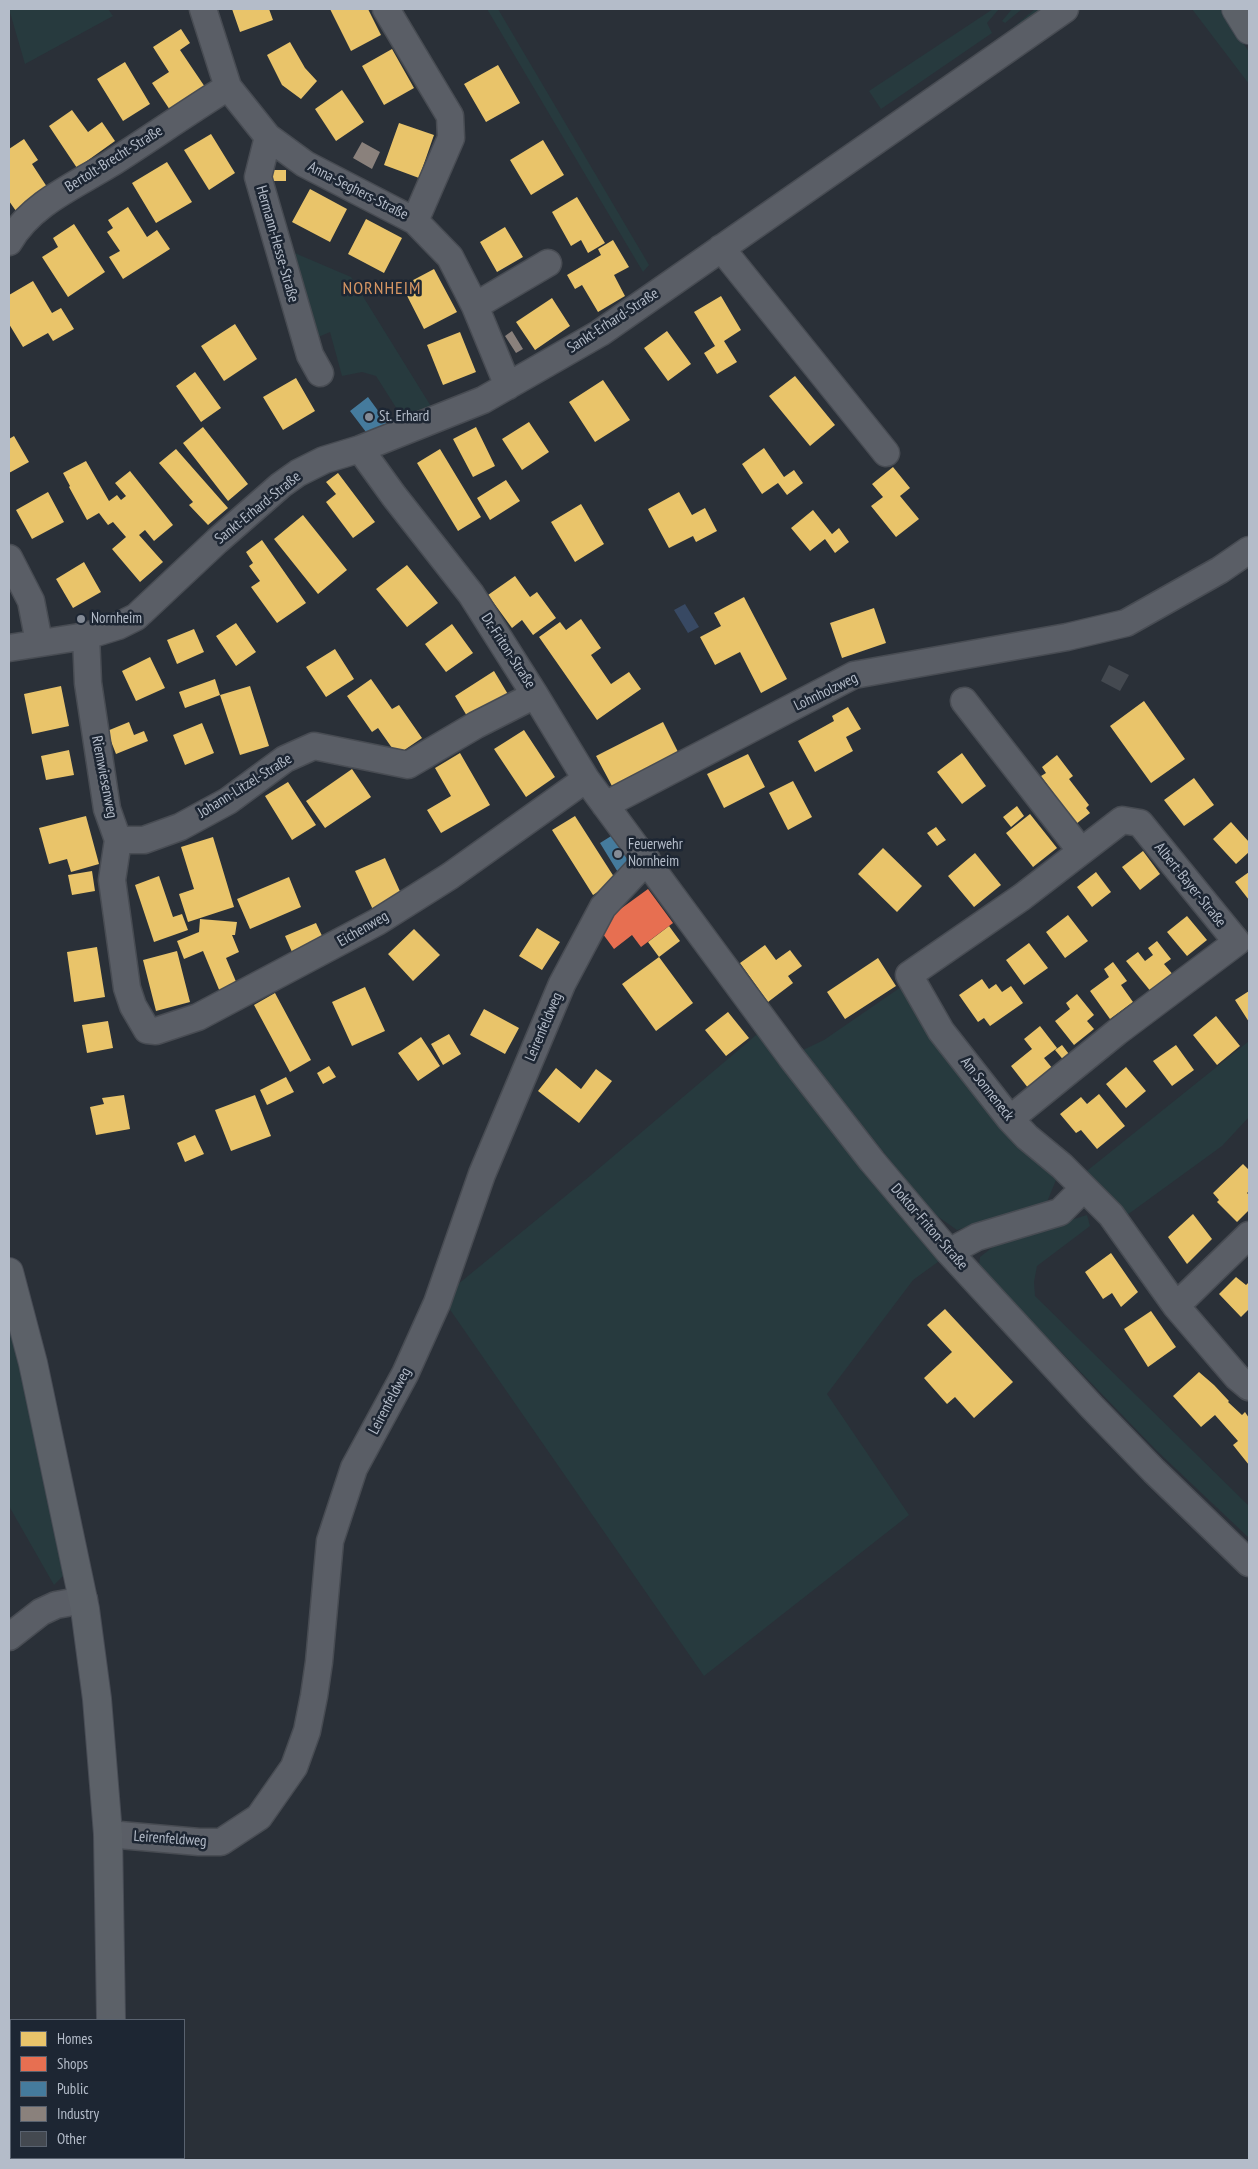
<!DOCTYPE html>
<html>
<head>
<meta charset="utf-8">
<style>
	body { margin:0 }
	#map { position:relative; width:1258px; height:2169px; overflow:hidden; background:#2a3038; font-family:"PT Sans Narrow",sans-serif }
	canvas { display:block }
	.frame { position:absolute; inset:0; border:10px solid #b4bcc9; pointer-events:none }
	.legend { position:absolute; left:10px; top:2019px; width:175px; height:140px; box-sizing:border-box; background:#1d2633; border:1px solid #59626f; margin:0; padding:6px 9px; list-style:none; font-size:15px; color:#b4bcc9 }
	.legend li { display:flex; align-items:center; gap:10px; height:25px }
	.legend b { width:25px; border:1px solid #59626f }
</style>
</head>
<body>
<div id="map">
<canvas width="1258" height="2169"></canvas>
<div class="frame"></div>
<ul class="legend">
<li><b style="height:14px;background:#e9c46a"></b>Homes</li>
<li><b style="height:14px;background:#e76f51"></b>Shops</li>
<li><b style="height:14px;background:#457b9d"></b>Public</li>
<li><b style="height:14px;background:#8a817c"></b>Industry</li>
<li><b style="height:14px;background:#444950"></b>Other</li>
</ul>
</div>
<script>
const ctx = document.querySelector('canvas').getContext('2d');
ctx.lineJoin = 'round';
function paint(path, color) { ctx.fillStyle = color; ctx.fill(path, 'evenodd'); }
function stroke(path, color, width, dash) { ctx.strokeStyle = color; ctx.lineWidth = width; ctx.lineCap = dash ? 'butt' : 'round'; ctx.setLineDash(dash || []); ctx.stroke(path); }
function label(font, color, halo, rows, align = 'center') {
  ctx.font = font + ' "PT Sans Narrow",sans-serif'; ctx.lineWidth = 5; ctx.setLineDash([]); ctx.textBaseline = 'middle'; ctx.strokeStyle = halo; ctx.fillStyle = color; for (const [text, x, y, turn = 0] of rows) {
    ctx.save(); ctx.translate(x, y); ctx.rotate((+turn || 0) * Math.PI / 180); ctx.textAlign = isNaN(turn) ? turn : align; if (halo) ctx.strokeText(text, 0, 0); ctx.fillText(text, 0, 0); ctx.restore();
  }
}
paint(new Path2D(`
	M9 9H108L113 16 25 64Z
	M487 9H498L649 265 643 272Z
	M993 9H999L987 23 992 33 881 109 869 91Z
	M1012 9H1022L1005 23 1002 21Z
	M1035 9H1051L1010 35 1009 31Z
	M1192 9H1221L1249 52V84Z
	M290 251 351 277 432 408 402 417 376 376 362 372 342 376 330 332 316 338Z
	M901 987 953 1066 1010 1135 1056 1180 1047 1202 957 1230 930 1211 803 1050 824 1040Z
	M762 1030 942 1259 913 1280 827 1394 909 1515 704 1676 444 1301 457 1285 590 1176Z
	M1249 1041V1117L1222 1146 1123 1218 1083 1174Z
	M1087 1215 1090 1226 1037 1266 1034 1282 1035 1296 1249 1506V1538L1156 1450 979 1267 980 1257 999 1242Z
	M9 1301 67 1572 54 1585 9 1506Z`), '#273a3e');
paint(new Path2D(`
	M685 604 699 627 688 633 674 610Z`), '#384963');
paint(new Path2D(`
	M232 9H269L273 20 240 32Z
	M330 9H368L381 35 351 51Z
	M181 29 190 43 180 50 205 87 170 110 152 83 169 72 153 47Z
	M290 42 305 68 317 81 301 99 282 85 267 55Z
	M392 49 414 88 384 105 362 66Z
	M125 62 150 104 123 121 97 79Z
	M498 65 520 103 486 122 464 84Z
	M342 90 364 122 336 141 315 109Z
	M72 110 88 132 102 122 115 141 77 168 49 126Z
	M399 123 434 135 419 178 384 165Z
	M211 134 235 173 209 190 184 150Z
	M24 139 38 160 32 164 49 190 16 211 9 201V149Z
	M543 140 564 175 531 195 510 160Z
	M167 162 192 202 156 223 132 183Z
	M270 170H286V181H270Z
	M310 189 347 209 330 242 292 222Z
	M577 197 605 243 588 253 581 240 571 246 552 212Z
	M128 207 147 237 157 230 170 249 123 279 109 257 120 251 107 232 113 228 108 220Z
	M366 219 402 238 384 273 348 254Z
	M74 224 105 272 68 297 42 257 58 247 53 238Z
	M505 227 523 257 497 272 480 242Z
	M613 240 629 267 614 275 625 296 598 312 582 285 575 289 567 275 601 255 598 249Z
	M434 269 457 312 424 329 402 286Z
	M33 281 52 313 61 308 74 329 53 341 48 333 23 347 9 324V295Z
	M721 296 741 330 724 341 737 362 717 374 704 353 715 346 694 312Z
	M552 298 570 326 535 350 516 322Z
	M235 324 257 359 224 381 201 346Z
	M667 331 691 364 668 381 644 348Z
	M460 332 476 372 443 385 427 345Z
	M195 372 221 408 201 422 176 386Z
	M795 376 835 425 810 446 769 396Z
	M296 378 315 411 283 430 263 397Z
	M603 380 630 420 595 442 569 402Z
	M529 422 549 452 522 470 502 439Z
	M203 427 248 484 228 501 183 443Z
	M476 427 495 466 473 477 453 439Z
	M14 436 29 462 9 473V439Z
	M764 448 784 477 794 470 803 483 787 495 778 483 762 494 742 464Z
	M176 449 228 508 208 525 189 505 193 502 159 463Z
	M440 449 481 517 458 531 417 463Z
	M86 461 109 501 117 495 121 500 126 496 115 483 130 471 173 525 154 541 145 530 139 535 163 562 140 582 112 549 126 537 113 522 108 525 99 513 87 520 69 487 70 486 63 473Z
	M893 467 910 488 900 496 919 519 896 537 871 506 883 497 872 484Z
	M338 473 375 522 353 538 326 502 336 494 326 482Z
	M506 480 520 501 490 520 477 498Z
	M48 492 64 522 32 539 16 510Z
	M679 492 692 515 705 508 717 531 696 542 693 536 669 548 648 509Z
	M581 504 604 544 575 562 551 522Z
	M813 510 832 534 839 528 849 542 835 553 825 539 810 551 791 528Z
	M303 515 347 570 318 594 274 539Z
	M262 540 306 603 277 623 251 587 260 581 249 566 253 563 246 552Z
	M84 562 101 592 73 608 56 579Z
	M407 565 438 603 407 627 376 589Z
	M515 576 530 597 537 592 556 618 533 635 522 620 512 628 488 595Z
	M744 597 787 679 761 693 740 652 715 665 700 637 721 626 714 613Z
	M874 608 886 643 842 658 830 623Z
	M581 619 601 648 591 655 611 684 629 672 641 689 597 720 539 637 560 622 566 630Z
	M236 623 256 652 236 666 216 636Z
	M452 624 473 653 446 672 425 644Z
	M194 629 204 652 177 664 167 640Z
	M335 649 354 679 326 697 306 667Z
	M150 657 165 688 136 701 122 671Z
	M494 671 509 696 470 721 455 696Z
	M215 679 220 695 250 686 269 746 240 755 220 695 185 708 179 692Z
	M371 679 392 709 399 705 422 738 397 755 378 728 372 732 347 696Z
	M61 686 69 726 32 734 24 694Z
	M1144 701 1185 759 1151 783 1110 726Z
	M848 707 861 729 846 737 853 751 815 772 798 741 834 721 832 716Z
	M129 722 134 735 144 731 148 741 116 754 107 731Z
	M663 722 678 752 612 786 596 756Z
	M202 723 214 753 185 765 173 735Z
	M524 730 555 777 526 797 494 749Z
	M69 750 74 775 46 780 41 756Z
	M460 753 490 805 441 833 427 810 451 796 435 768Z
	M962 753 986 786 962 804 937 772Z
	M748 754 765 787 724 808 707 774Z
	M1057 755 1073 776 1069 779 1089 805 1086 808 1090 813 1076 824 1041 776 1046 773 1042 767Z
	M352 769 371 797 325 828 306 801Z
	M1194 778 1214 805 1184 826 1164 800Z
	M793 781 812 817 788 830 769 793Z
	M288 782 316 825 292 840 265 796Z
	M1017 806 1024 816 1011 827 1003 817Z
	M1030 814 1057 848 1033 867 1006 833Z
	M86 816 99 864 71 872 67 859 49 864 39 828Z
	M575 816 616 880 593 895 552 830Z
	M1231 822 1249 842V852L1236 864 1213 839Z
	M936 827 946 840 937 846 927 833Z
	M213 837 234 907 188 922 179 894 194 889 181 847Z
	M883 848 922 886 897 912 858 874Z
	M1143 851 1160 874 1140 890 1122 867Z
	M975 853 1001 885 974 907 948 876Z
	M385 858 403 898 374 912 355 871Z
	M92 871 95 891 72 895 68 875Z
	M1096 872 1111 892 1092 907 1077 887Z
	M1249 872V900L1235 882Z
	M159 876 173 917 182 914 188 930 154 942 135 885Z
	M289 877 301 907 250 929 237 899Z
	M1068 915 1088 941 1065 958 1046 932Z
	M1187 916 1207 940 1187 956 1167 932Z
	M200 919 237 922 235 935H232L239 952 226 958 237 984 220 992 203 951 184 959 177 941 199 932Z
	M316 923 323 938 292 952 285 936Z
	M669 926 680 941 659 957 648 942Z
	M537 928 560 942 542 970 519 956Z
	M414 929 440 955 413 981 388 954Z
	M1157 941 1171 959 1164 964 1174 976 1152 993 1126 961 1138 952 1145 961 1153 955 1148 948Z
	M1029 943 1048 968 1024 985 1006 960Z
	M765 945 776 960 790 950 802 966 788 976 793 983 768 1002 740 963Z
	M97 947 105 997 74 1002 67 952Z
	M177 951 190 1002 156 1011 143 960Z
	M659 957 693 1003 656 1031 622 984Z
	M878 958 896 986 845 1019 827 992Z
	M1113 962 1127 981 1121 985 1133 1002 1110 1019 1090 991 1109 977 1104 969Z
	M982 979 989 989 996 984 1002 992 1011 986 1023 1003 990 1026 984 1018 978 1022 959 995Z
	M365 987 385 1031 352 1046 332 1002Z
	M1249 991V1022L1235 1000Z
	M275 993 311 1060 290 1072 254 1005Z
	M1077 994 1094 1015 1087 1021 1094 1029 1074 1045 1055 1021 1070 1009 1066 1003Z
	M484 1009 519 1028 505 1054 470 1035Z
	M728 1012 749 1038 726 1056 705 1030Z
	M1216 1016 1240 1046 1217 1065 1193 1035Z
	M108 1021 113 1048 87 1053 82 1025Z
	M1040 1026 1057 1048 1044 1058 1057 1074 1032 1093 1011 1066 1032 1049 1024 1039Z
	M449 1034 461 1054 443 1065 431 1044Z
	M421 1037 440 1066 418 1081 398 1053Z
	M1062 1045 1072 1058 1066 1063 1055 1050Z
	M1176 1045 1194 1070 1172 1086 1153 1061Z
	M329 1066 336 1077 323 1084 317 1073Z
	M1126 1067 1146 1091 1126 1108 1106 1084Z
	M556 1068 581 1089 596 1069 612 1081 579 1123 538 1091Z
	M286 1077 294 1092 267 1105 260 1090Z
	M1099 1094 1125 1126 1097 1149 1081 1130 1076 1133 1060 1114 1081 1097 1087 1104Z
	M124 1095 130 1129 96 1135 90 1107 104 1104 102 1098Z
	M255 1095 271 1136 231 1151 215 1110Z
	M195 1135 204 1154 185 1162 177 1143Z
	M1243 1164 1249 1170V1191L1247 1193 1249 1195V1210L1237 1222 1217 1202 1219 1200 1213 1193Z
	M1193 1214 1212 1239 1187 1264 1168 1237Z
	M1111 1253 1138 1292 1121 1307 1112 1293 1103 1299 1085 1272Z
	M1236 1277 1246 1285 1249 1282V1309L1241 1317 1219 1294Z
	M945 1309 1013 1382 974 1418 955 1397 947 1404 924 1378 952 1352 927 1325Z
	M1151 1311 1176 1347 1148 1367 1124 1329Z
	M1199 1372 1214 1385 1229 1401 1228 1402 1242 1415 1245 1412 1249 1418V1465L1233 1445 1238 1441 1215 1415 1201 1427 1173 1396Z`), '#e9c46a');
paint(new Path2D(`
	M648 889 673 923 641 947 632 935 614 949 597 926Z`), '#e76f51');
paint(new Path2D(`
	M368 397 387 423 369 436 350 411Z
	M616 833 635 864 619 874 600 843Z`), '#457b9d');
paint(new Path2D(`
	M362 142 380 152 372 169 353 158Z
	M512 331 523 349 516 353 505 336Z`), '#8a817c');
paint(new Path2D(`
	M1109 665 1129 675 1120 691 1101 681Z`), '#444950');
const minor = new Path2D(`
	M203 9 228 87 268 137 258 177 310 355 320 373
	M386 9 450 116 451 138 415 221
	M268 137 305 164 415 221 450 257 475 306 508 386
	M9 242C31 204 74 186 110 164 149 139 188 112 228 87
	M721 248 886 453
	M475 306 548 263
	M360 449 394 496 471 594 535 695 586 779 791 1057 872 1161 949 1252 1092 1407 1154 1471 1249 1563
	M9 558 31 601 39 642
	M86 636 88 683 107 809 118 840 112 880 127 988 133 1006 147 1030 156 1031 198 1017 377 922 450 876 586 779
	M9 648 86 636 118 626 136 617 217 541 281 485 298 473 324 460 360 449 483 400 600 333 1065 9
	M964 701 1081 851
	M605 805 854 675 1067 637 1126 623 1220 570 1249 550
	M118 840H144L180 827 228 801 285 759 314 746 408 765 476 725 535 695
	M1010 1119 1117 1032 1237 942 1140 823 1122 820 1022 897 909 975 941 1031 1010 1119 1027 1137 1062 1166 1111 1215 1176 1306 1237 1377 1249 1387
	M949 1252 977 1237 1060 1212 1083 1189
	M1176 1306 1249 1235
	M9 1637 41 1612 56 1605 84 1600
	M108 1834 199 1842H221L259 1817 294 1767 307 1731 314 1696 319 1662 330 1541 354 1468 405 1374 437 1303 482 1174 562 984 603 907 647 860`);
const major = new Path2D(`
	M1236 9 1249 30
	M9 1272 33 1363 85 1609 97 1699 108 1834 111 2020
	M107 2160V2158`);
stroke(minor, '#484c53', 29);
stroke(major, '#484c55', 30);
stroke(minor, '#5a5e66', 26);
stroke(major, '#5c6168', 28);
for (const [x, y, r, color] of [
	[369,417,5,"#848b96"],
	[81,619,5,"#848b96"],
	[618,854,5,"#848b96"]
]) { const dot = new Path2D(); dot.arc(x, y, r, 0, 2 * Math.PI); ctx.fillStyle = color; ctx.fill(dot); stroke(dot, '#1d2633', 2); }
label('15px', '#b4bcc9', '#1d2633', [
	["Bertolt-Brecht-Straße",114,159,-32],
	["Anna-Seghers-Straße",358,191,27],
	["Hermann-Hesse-Straße",277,244,74],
	["Sankt-Erhard-Straße",613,321,-33],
	["Sankt-Erhard-Straße",258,508,-39],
	["Dr.-Friton-Straße",508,651,57],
	["Lohnholzweg",826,692,-26],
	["Riemwiesenweg",104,777,79],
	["Johann-Litzel-Straße",245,786,-32],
	["Albert-Bayer-Straße",1190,885,51],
	["Eichenweg",363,929,-30],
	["Leirenfeldweg",544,1027,-67],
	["Am Sonneneck",987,1089,52],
	["Doktor-Friton-Straße",929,1227,49],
	["Leirenfeldweg",390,1401,-62],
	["Leirenfeldweg",170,1839,4]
]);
label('15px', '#b4bcc9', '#1d2633', [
	["St. Erhard",379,417],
	["Nornheim",91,619],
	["Feuerwehr",628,845],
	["Nornheim",628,862]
], 'left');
ctx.letterSpacing = '1px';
label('18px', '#d59563', '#1d2633', [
	["NORNHEIM",382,289]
]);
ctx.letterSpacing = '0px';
</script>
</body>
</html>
